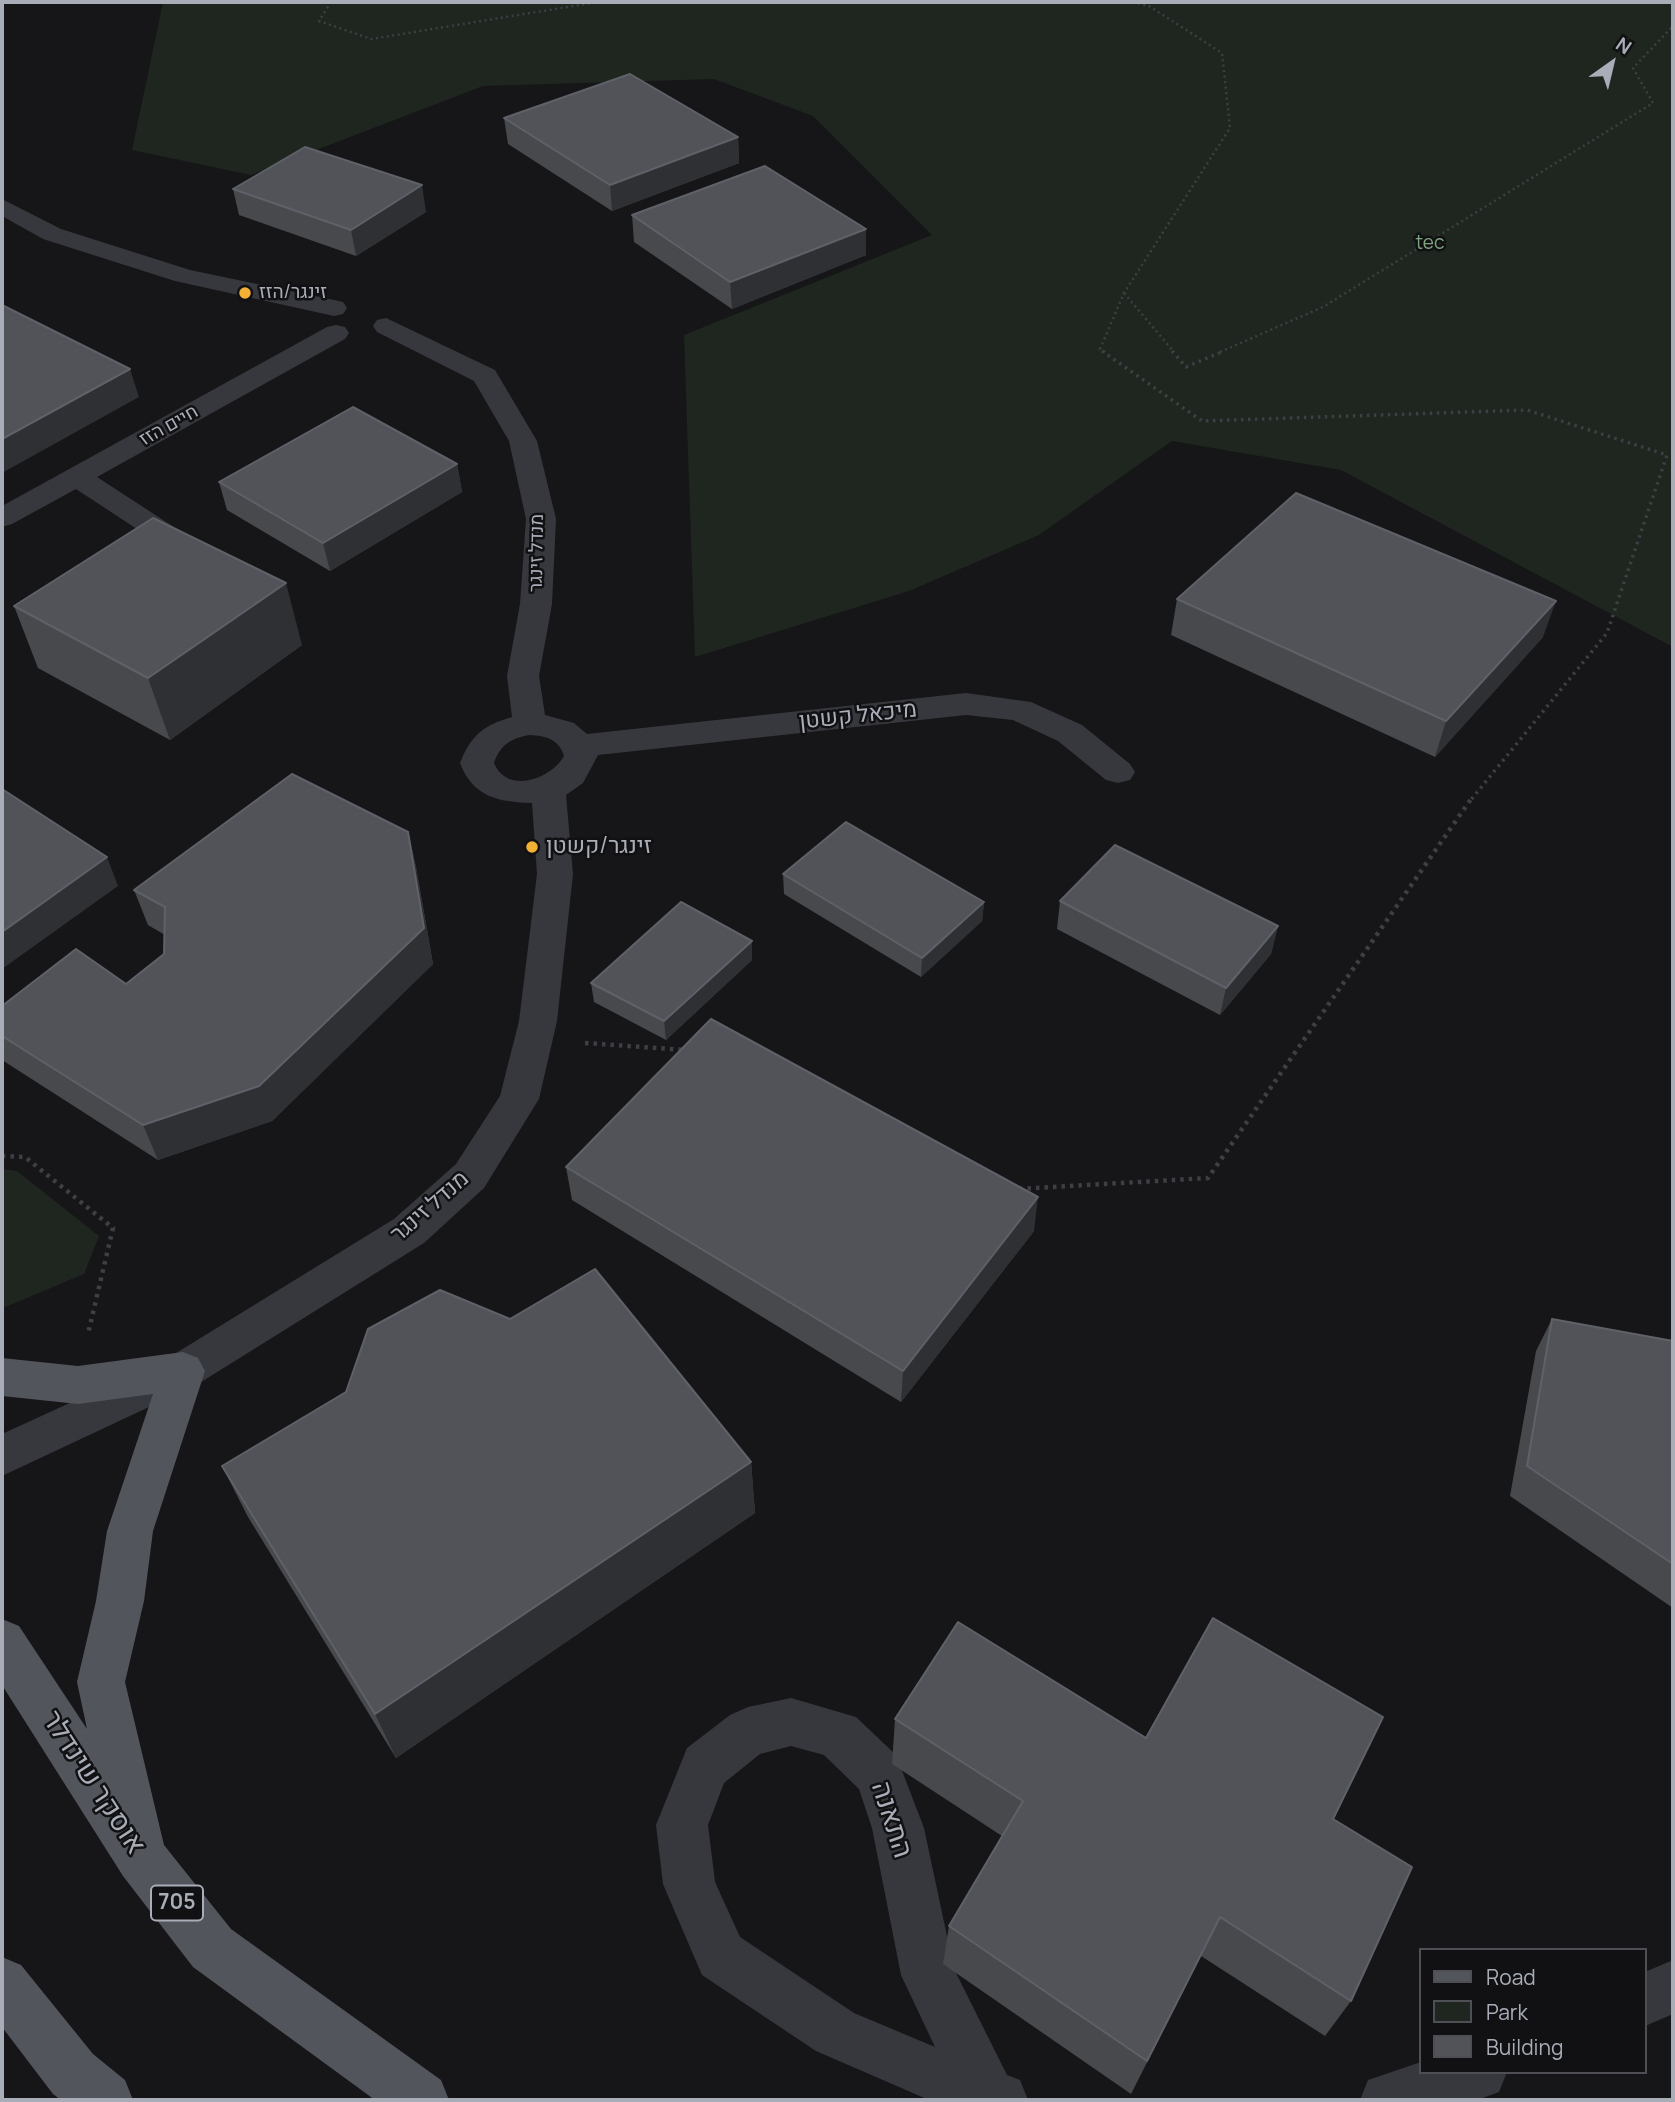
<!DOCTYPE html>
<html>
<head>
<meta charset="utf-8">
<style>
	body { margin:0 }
	#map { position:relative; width:1675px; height:2102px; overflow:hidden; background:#161618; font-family:Manrope,sans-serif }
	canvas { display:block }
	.frame { position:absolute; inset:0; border:4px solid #a8adb8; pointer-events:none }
	.legend { position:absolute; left:1419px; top:1948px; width:228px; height:126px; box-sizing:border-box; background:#111113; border:2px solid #4d4f55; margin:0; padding:9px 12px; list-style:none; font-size:21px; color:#a8adb8 }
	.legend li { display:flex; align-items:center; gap:14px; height:35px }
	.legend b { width:35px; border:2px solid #4d4f55 }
	.north { position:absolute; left:1577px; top:28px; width:70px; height:70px; -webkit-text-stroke:5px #111113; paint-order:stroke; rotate:34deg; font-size:19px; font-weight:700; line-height:28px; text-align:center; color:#a8adb8 }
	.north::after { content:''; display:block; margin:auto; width:24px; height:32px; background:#a8adb8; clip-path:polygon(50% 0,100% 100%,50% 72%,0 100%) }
</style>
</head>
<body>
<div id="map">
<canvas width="1675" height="2102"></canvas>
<div class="frame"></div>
<ul class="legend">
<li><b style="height:9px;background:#53555c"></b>Road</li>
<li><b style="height:19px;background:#1e261f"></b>Park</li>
<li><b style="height:19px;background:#525359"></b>Building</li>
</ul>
<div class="north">N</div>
</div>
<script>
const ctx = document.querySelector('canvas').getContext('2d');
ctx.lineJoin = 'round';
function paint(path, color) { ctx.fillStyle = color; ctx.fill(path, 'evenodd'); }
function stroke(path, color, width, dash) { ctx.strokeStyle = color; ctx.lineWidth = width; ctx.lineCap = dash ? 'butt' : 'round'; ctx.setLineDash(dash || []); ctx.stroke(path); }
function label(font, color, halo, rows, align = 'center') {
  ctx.font = font + ' Manrope,Heebo,sans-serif'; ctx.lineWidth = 5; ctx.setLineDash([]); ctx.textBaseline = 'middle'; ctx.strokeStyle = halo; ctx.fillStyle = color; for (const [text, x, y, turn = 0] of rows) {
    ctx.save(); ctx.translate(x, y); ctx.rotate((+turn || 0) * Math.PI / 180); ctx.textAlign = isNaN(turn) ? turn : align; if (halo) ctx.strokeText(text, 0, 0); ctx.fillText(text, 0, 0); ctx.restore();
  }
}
paint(new Path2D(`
	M163 2H1673V647L1341 470 1172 441 1039 535 909 591 695 657 684 335 932 235 813 116 714 79 483 86 251 175 132 150Z
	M2 1169 17 1171 99 1236 84 1274 3 1308Z`), '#1e261f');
stroke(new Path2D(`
	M331 2 319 21 371 39 598 2
	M1124 293 1174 352
	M1105 352 1100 349 1124 293 1230 128 1222 53 1149 6 1133 2
	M1220 352 1323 307 1653 103 1633 68 1673 26`), '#3d3f44', 2.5, [2, 3.5]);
stroke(new Path2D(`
	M1102 351 1202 421 1527 410 1667 455 1607 633 1470 801
	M1172 351 1186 367 1224 351`), '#3d3f44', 3.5, [2.5, 4.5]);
stroke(new Path2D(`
	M585 1043 685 1050
	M2 1156 25 1157 113 1228 88 1334
	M1019 1189 1208 1178 1471 799`), '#3d3f44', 4.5, [3.5, 5]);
paint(new Path2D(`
	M2 199 61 229 190 270 334 300 343 302 347 308 343 314 334 316 175 281 43 239 2 216Z
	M386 318 495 370 537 441 556 519 552 604 539 676 545 715 574 723 587 734 966 693 1031 702 1082 725 1130 764 1135 772 1130 780 1118 783 1106 780 1058 741 1013 720 966 715 598 755 583 783 566 795 573 874 557 1021 539 1099 484 1188 424 1243 198 1384 2 1476V1434L168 1358 394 1219 456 1164 500 1096 519 1021 537 874 532 803C498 802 473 797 460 763 471 735 484 725 512 717L507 676 520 604 526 519 509 441 474 381 377 332 373 326 377 320ZM530 735C546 736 559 739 564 756 551 779 507 795 494 763 500 745 511 738 530 735Z
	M336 325 345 327 349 333 345 339 97 477 200 544 204 550 200 556 189 559 178 556 76 489 12 524 2 527V506L327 327Z
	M791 1698 856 1717 896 1755 924 1828 954 1969 1007 2075 1020 2080 1028 2100H929L816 2051 702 1975 663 1884 656 1825 687 1748 730 1715 748 1707ZM791 1746 824 1755 859 1789 872 1828 901 1975 935 2047 854 2013 740 1937 715 1882 708 1825 724 1783 760 1754Z
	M1673 1960V2014L1645 2026V1972Z
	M1421 2062V2072H1507L1499 2092 1477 2100H1360L1368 2080Z`), '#37383d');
paint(new Path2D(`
	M183 1352 198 1358 205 1371 153 1531 144 1601 125 1682 164 1845 231 1929 441 2080 449 2100H375L193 1967 123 1876 2 1685V1619L19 1626 87 1729 77 1682 96 1601 107 1531 153 1394 78 1404 2 1396V1358L78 1366Z
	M2 1957 21 1965 93 2054 125 2080 133 2100H61L53 2094 2 2027Z`), '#53555c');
paint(new Path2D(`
	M504 118 738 137 739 163 612 211 508 144Z
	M233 189 426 212 356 256 239 215Z
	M632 215 866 255 732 309 634 242Z
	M457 464 462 492 330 571 227 510 219 482Z
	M1177 599 1543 637 1435 757 1171 635Z
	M14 606 302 645 170 740 38 668Z
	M408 832 416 867 433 964 272 1121 158 1160 2 1060V1006L126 984 164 954 165 935 148 925 134 890Z
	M783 874 984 902 982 921 921 977 784 894Z
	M1060 901 1278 926 1271 954 1220 1015 1057 929Z
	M752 941V960L666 1040 594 1002 591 983Z
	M566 1167 1034 1231 901 1402 572 1200Z
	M1552 1319 1673 1341V1608L1510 1496 1536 1351Z
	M751 1462 755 1513 396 1758 248 1517 222 1466Z
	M895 1719 1146 1738 1333 1819 1351 2001 1325 2036 1201 1956 1131 2094 943 1964 949 1926 1002 1836 892 1764Z`), '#47494d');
paint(new Path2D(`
	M738 137 739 163 612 211 610 185Z
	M422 185 426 212 356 256 351 230Z
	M866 229V255L732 309 730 282Z
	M130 369 139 397 2 473V439Z
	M457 464 462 492 330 571 323 543Z
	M286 583 302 645 170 740 148 678Z
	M1556 601 1543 637 1435 757 1446 721Z
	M408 832 416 867 433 964 272 1121 158 1160 143 1125Z
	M107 857 118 886 2 969V932Z
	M984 902 982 921 921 977 922 958Z
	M1278 926 1271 954 1220 1015 1226 988Z
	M752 941V960L666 1040 664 1021Z
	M1038 1197 1034 1231 901 1402 903 1371Z
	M751 1462 755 1513 396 1758 375 1714Z`), '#2f3033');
const building = new Path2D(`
	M630 74 738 137 610 185 504 118Z
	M305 147 422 185 351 230 233 189Z
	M765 166 866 229 730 282 632 215Z
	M2 305 130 369 2 439Z
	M353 407 457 464 323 543 219 482Z
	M1296 493 1556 601 1446 721 1177 599Z
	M153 518 286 583 148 678 14 606Z
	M292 774 408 832 424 928 259 1086 143 1125 2 1036V1006L76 949 126 984 164 954 165 907 134 890Z
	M2 789 107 857 2 932Z
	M846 822 984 902 922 958 783 874Z
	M1115 845 1278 926 1226 988 1060 901Z
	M681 902 752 941 664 1021 591 983Z
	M711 1019 1038 1197 903 1371 566 1167Z
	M595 1269 751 1462 375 1714 222 1466 346 1392 368 1329 440 1290 510 1319Z
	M1552 1319 1673 1341V1564L1527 1466Z
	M1213 1618 1383 1717 1333 1819 1412 1867 1351 2001 1220 1917 1147 2061 949 1926 1023 1801 895 1719 958 1622 1146 1738Z`);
paint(building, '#525359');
stroke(building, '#5f6168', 2);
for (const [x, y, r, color] of [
	[245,293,7,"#f2b134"],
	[532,847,7,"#f2b134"]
]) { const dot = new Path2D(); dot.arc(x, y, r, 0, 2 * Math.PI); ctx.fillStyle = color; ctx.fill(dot); stroke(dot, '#111113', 2.5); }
label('19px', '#7fa381', '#111113', [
	["tec",1430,244]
]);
label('19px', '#a8adb8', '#111113', [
	["זינגר/הזז",259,293]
], 'left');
label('19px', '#a8adb8', '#111113', [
	["חיים הזז",169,426,-29],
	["מנדל זינגר",537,553,-89]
]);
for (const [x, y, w] of [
	[177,1903,52]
]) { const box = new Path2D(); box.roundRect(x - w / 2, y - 17.5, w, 35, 5); ctx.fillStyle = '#111113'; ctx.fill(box); stroke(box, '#a8adb8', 2); }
label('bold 21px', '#a8adb8', null, [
	["705",177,1903]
]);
label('23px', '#a8adb8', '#111113', [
	["מיכאל קשטן",858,716,-6],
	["מנדל זינגר",430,1207,-41]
]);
label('23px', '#a8adb8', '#111113', [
	["זינגר/קשטן",546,847]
], 'left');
label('28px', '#a8adb8', '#111113', [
	["אוסקר שינדלר",93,1783,57],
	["התאנה",891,1820,72]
]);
</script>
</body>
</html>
